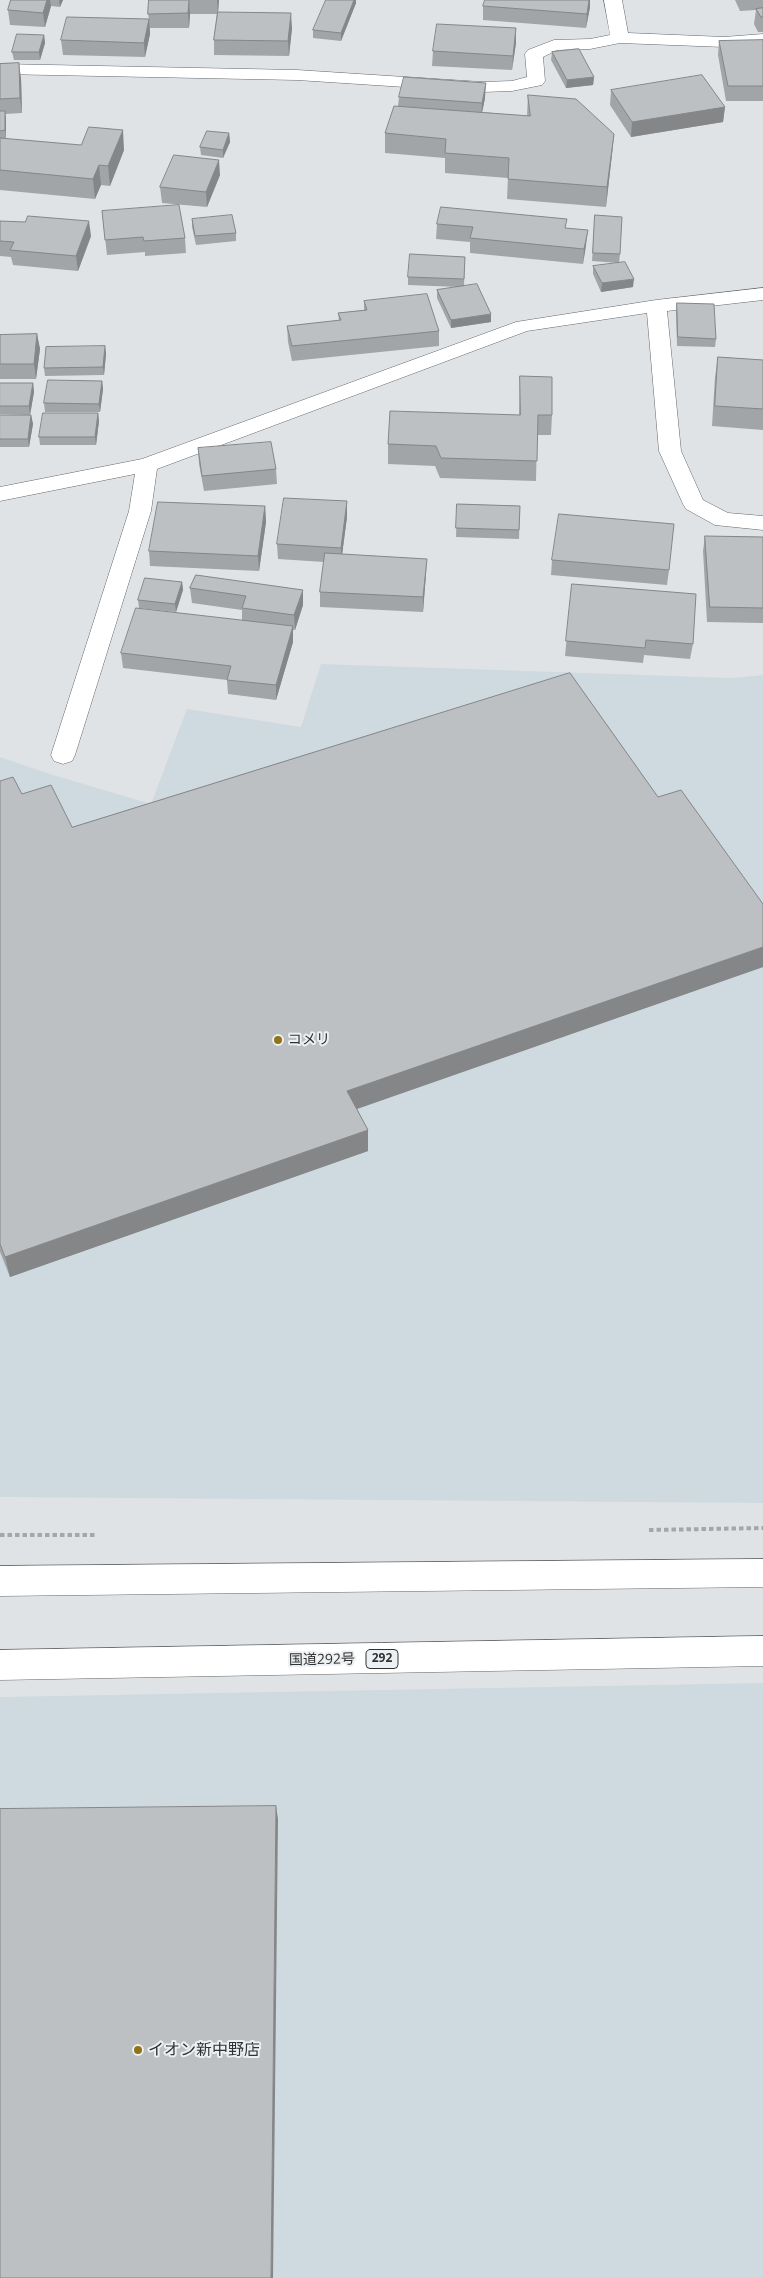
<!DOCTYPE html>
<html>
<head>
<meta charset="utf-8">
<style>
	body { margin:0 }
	canvas { display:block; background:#e0e3e5 }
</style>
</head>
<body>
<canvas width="763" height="2278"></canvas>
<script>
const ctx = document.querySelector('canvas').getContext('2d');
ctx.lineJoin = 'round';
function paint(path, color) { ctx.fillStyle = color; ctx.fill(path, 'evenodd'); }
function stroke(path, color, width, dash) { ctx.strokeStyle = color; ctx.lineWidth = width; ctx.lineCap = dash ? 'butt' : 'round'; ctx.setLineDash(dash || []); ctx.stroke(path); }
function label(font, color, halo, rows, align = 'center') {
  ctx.font = font + ' "Open Sans","Noto Sans JP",sans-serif'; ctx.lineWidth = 4; ctx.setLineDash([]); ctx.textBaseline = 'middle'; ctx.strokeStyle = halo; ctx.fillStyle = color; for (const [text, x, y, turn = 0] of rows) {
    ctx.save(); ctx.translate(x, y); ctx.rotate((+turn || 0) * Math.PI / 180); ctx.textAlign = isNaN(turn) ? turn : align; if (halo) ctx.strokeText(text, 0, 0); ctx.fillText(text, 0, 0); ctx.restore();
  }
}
paint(new Path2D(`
	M321 664 733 678 763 675V1503L0 1497V757L50 774 151 804 187 709 301 727Z
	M763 1683V2278H0V1697Z`), '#cfdae0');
const street = new Path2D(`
	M604 0H622L628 33 724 37 763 34V44L724 47 620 43 590 49 557 50 543 57 545 81 542 85 512 91 482 92 297 80 0 74V64L297 70 482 82 512 81 527 77 525 54 528 50 554 40 590 39 610 35Z
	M763 288V300L667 311 681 451 703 500 728 513 763 516V530L715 525 686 509 683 504 659 451 647 313 527 331 157 469 151 511 75 755 72 761 63 764 54 761 51 755 129 511 135 474 0 501V487L142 459 516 322 656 300Z`);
const highway = new Path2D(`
	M763 1559V1587L0 1596V1566Z
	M763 1636V1666L0 1680V1650Z`);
stroke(street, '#646769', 1);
stroke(highway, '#646769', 1);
stroke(new Path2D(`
	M649 1530 763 1528
	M0 1535H97`), '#a4a7a8', 4, [4.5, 3]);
paint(street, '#fff');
paint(highway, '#fff');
paint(new Path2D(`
	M11 0H63L60 7 51 6 45 27 10 25 8 10Z
	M149 0H219L218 12 292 28 289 56 214 55V40L217 14H190L189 28H150V34L145 57 63 55 61 40 149 19 148 14Z
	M735 0H763V32H758L754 24 756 10 740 11Z
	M356 3 341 41 313 38V30Z
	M483 6 590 7 586 28 483 20Z
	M516 28V43L512 70 432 66 433 51Z
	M44 35 45 43 40 60H14L12 52Z
	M763 40V101H726L718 55 719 41Z
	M552 52 594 77 593 85 566 88 551 60Z
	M0 64 21 78 22 113 5 114 6 139 124 150 110 186 101 185 95 199 0 190Z
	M611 90 725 107 723 122 631 137 610 105Z
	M528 95 614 134 612 154 606 207 507 199 508 178 445 173V158L385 153V133L398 106 399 97 485 98 482 112 527 116Z
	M229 133 230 142 223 158 201 155 200 147Z
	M220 175 207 207 162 203 160 187Z
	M102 211 185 238 186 253 145 256V252L107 255Z
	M595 215 620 254 619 263 592 261Z
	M192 219 236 233V241L196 245 192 227Z
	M0 221 91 236 78 271 13 265 11 257 0 256Z
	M437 224 566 228 586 245 583 264 470 253V242L436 239Z
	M465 257 464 286 491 322 451 328 437 298V290L459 287 408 285V277Z
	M593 266 633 287 601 292 593 274Z
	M364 301 439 331V346L292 361 288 342 287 326 339 321 338 313 364 310Z
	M677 303 716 339 715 347 677 346 676 311Z
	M37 334 40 349 36 379H0V335Z
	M105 346 106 354 104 375 45 376 44 368Z
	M718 357 763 360V430L712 426 715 377Z
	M520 376 552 415 551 435H537L536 481 440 478 435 466 388 464V444L519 415Z
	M102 381 103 389 100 412H45L44 403Z
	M0 383H33L34 392 30 415 0 414Z
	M98 413 99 421 96 445H40L39 437Z
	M0 415H31L33 424 29 447H0Z
	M198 448 276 469 277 484 204 491 199 464Z
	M347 501V517L342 554 426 574 423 612 320 607V592L324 562 278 559 277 544Z
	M457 504 520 506 519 539 456 537Z
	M265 506 266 522 259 571 150 566 149 551Z
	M705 536 763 537V623L707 622 703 551Z
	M552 560 669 570 667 585 551 575Z
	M196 575 303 605 295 630H293V642L276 700 228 694 227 680 123 668 121 653 242 621V610L192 603 190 588Z
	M182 582 183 590 176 612 139 608 138 600Z
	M572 584 693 644 690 659 644 655 643 663 565 656Z
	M0 781 72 827 763 967 357 1109 368 1130V1151L10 1277 0 1252Z`), '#a2a5a7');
paint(new Path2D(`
	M47 0H50L51 6 45 27 43 13Z
	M59 0H63L60 7Z
	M189 0 190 14 189 28 188 13Z
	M217 0H219L218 14Z
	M354 0H356V3L341 41V33Z
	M589 0H590V7L586 28 587 14Z
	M291 13 292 28 289 56 288 41Z
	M149 19 150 34 145 57 144 43Z
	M516 28V43L512 70 513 56Z
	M44 35 45 43 40 60 39 52Z
	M19 63 21 78 22 113 20 98Z
	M594 77 593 85 566 88 567 80Z
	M486 83 485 98 481 118 482 103Z
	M725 107 723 122 631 137 632 122Z
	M5 111 6 119V139L5 130Z
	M123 130 124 150 110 186 108 166Z
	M229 133 230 142 223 158V150Z
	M614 134 612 154 606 207 607 187Z
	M219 160 220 175 207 207 206 192Z
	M99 165 101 185 95 199 93 179Z
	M89 221 91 236 78 271 76 256Z
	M588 230 586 245 583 264 584 249Z
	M634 279 633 287 601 292 602 283Z
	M491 314V322L451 328V320Z
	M37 334 40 349 36 379 34 364Z
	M105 346 106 354 104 375 103 367Z
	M102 381 103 389 100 412 99 404Z
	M33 383 34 392 30 415 29 406Z
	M98 413 99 421 96 445 95 437Z
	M31 415 33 424 29 447 28 439Z
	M347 501V517L341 563V548Z
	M265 506 266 522 259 571 258 556Z
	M427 559 426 574 423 612V597Z
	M182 582 183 590 176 612 175 604Z
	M303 590V605L295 630 294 615Z
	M293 626V642L276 700V685Z
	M763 947V967L348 1112 347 1091Z
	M368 1130V1151L10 1277 5 1257Z
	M276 1806 278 1819 273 2278H271Z`), '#848688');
const building = new Path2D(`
	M11 0H47L43 13 8 10Z
	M149 0H189L188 13 148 14Z
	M326 0H354L341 33 313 30Z
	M485 0H589L587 14 483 6Z
	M763 8V17H761L756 9Z
	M218 12 291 13 288 41 214 40Z
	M67 17 149 19 144 43 61 40Z
	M437 24 516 28 513 56 433 51Z
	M17 34 44 35 39 52H12Z
	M763 40V86H728L719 41Z
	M579 49 594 77 567 80 552 52Z
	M19 63 20 98 0 99V64Z
	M702 75 725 107 632 122 611 90Z
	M404 77 486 83 482 103 399 97Z
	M528 95 576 99 614 134 607 187 508 179 509 158 445 153 446 139 385 133 394 106 530 116Z
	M0 111H5V130L0 131Z
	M89 127 123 130 108 166 99 165 93 179 0 170V138L81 145Z
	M207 131 229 133 223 150 200 147Z
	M174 155 219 160 206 192 160 187Z
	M179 205 185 238 144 241 143 237 105 240 102 211Z
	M441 207 567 219 565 228 588 230 584 249 470 238 473 227 437 224Z
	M232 215 236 233 195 236 192 219Z
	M595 215 622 217 620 254 593 253Z
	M28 216 89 221 76 256 10 250 14 242 0 241V221L25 222Z
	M410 254 465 257 464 279 408 277Z
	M625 262 634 279 602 283 593 266Z
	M477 284 491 314 451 320 437 290Z
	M427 294 439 331 292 346 287 326 341 320 338 313 367 310 364 301Z
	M677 303 714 304 716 339 678 337Z
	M37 334 34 364H0V335Z
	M105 346 103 367 44 368 46 347Z
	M718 357 763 360V409L715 406Z
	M520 376 552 377V415H538L537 461 441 458 436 446 388 444 390 411 520 415Z
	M48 380 102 381 99 404 44 403Z
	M0 383H33L29 406H0Z
	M43 413H98L95 437H39Z
	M0 415H31L28 439H0Z
	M271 442 276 469 202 476 198 448Z
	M284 498 347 501 341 548 277 544Z
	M158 502 265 506 258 556 149 551Z
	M457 504 520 506 519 530 456 528Z
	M559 514 674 524 669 570 552 560Z
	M705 536 763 537V608L710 607Z
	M325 553 427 559 423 597 320 592Z
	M196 575 303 590 294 615 242 608 246 596 190 588Z
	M145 578 182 582 175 604 138 600Z
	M572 584 696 594 693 644 646 640 645 648 566 641Z
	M136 608 293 626 276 685 227 680 231 666 121 653Z
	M570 673 658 797 681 790 763 904V947L347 1091 368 1130 5 1257 0 1244V781L13 777 22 794 51 785 72 827Z
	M276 1806 271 2278H0V1809Z`);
paint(building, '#bcc0c2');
stroke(building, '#848688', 1);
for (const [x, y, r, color] of [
	[278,1040,5,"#91741a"],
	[138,2050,5,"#91741a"]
]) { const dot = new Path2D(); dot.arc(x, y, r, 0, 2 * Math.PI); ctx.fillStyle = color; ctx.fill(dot); stroke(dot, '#edf0f2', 2); }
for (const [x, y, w] of [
	[382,1659,32]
]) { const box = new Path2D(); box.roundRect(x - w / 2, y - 9.5, w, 19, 4); ctx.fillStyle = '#edf0f2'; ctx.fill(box); stroke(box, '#303232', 1); }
label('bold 12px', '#303232', null, [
	["292",382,1659]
]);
label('14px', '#303232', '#edf0f2', [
	["コメリ",288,1040]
], 'left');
label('14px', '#303232', '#edf0f2', [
	["国道292号",322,1660,-1]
]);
label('16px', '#303232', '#edf0f2', [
	["イオン新中野店",148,2050]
], 'left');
</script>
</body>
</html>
